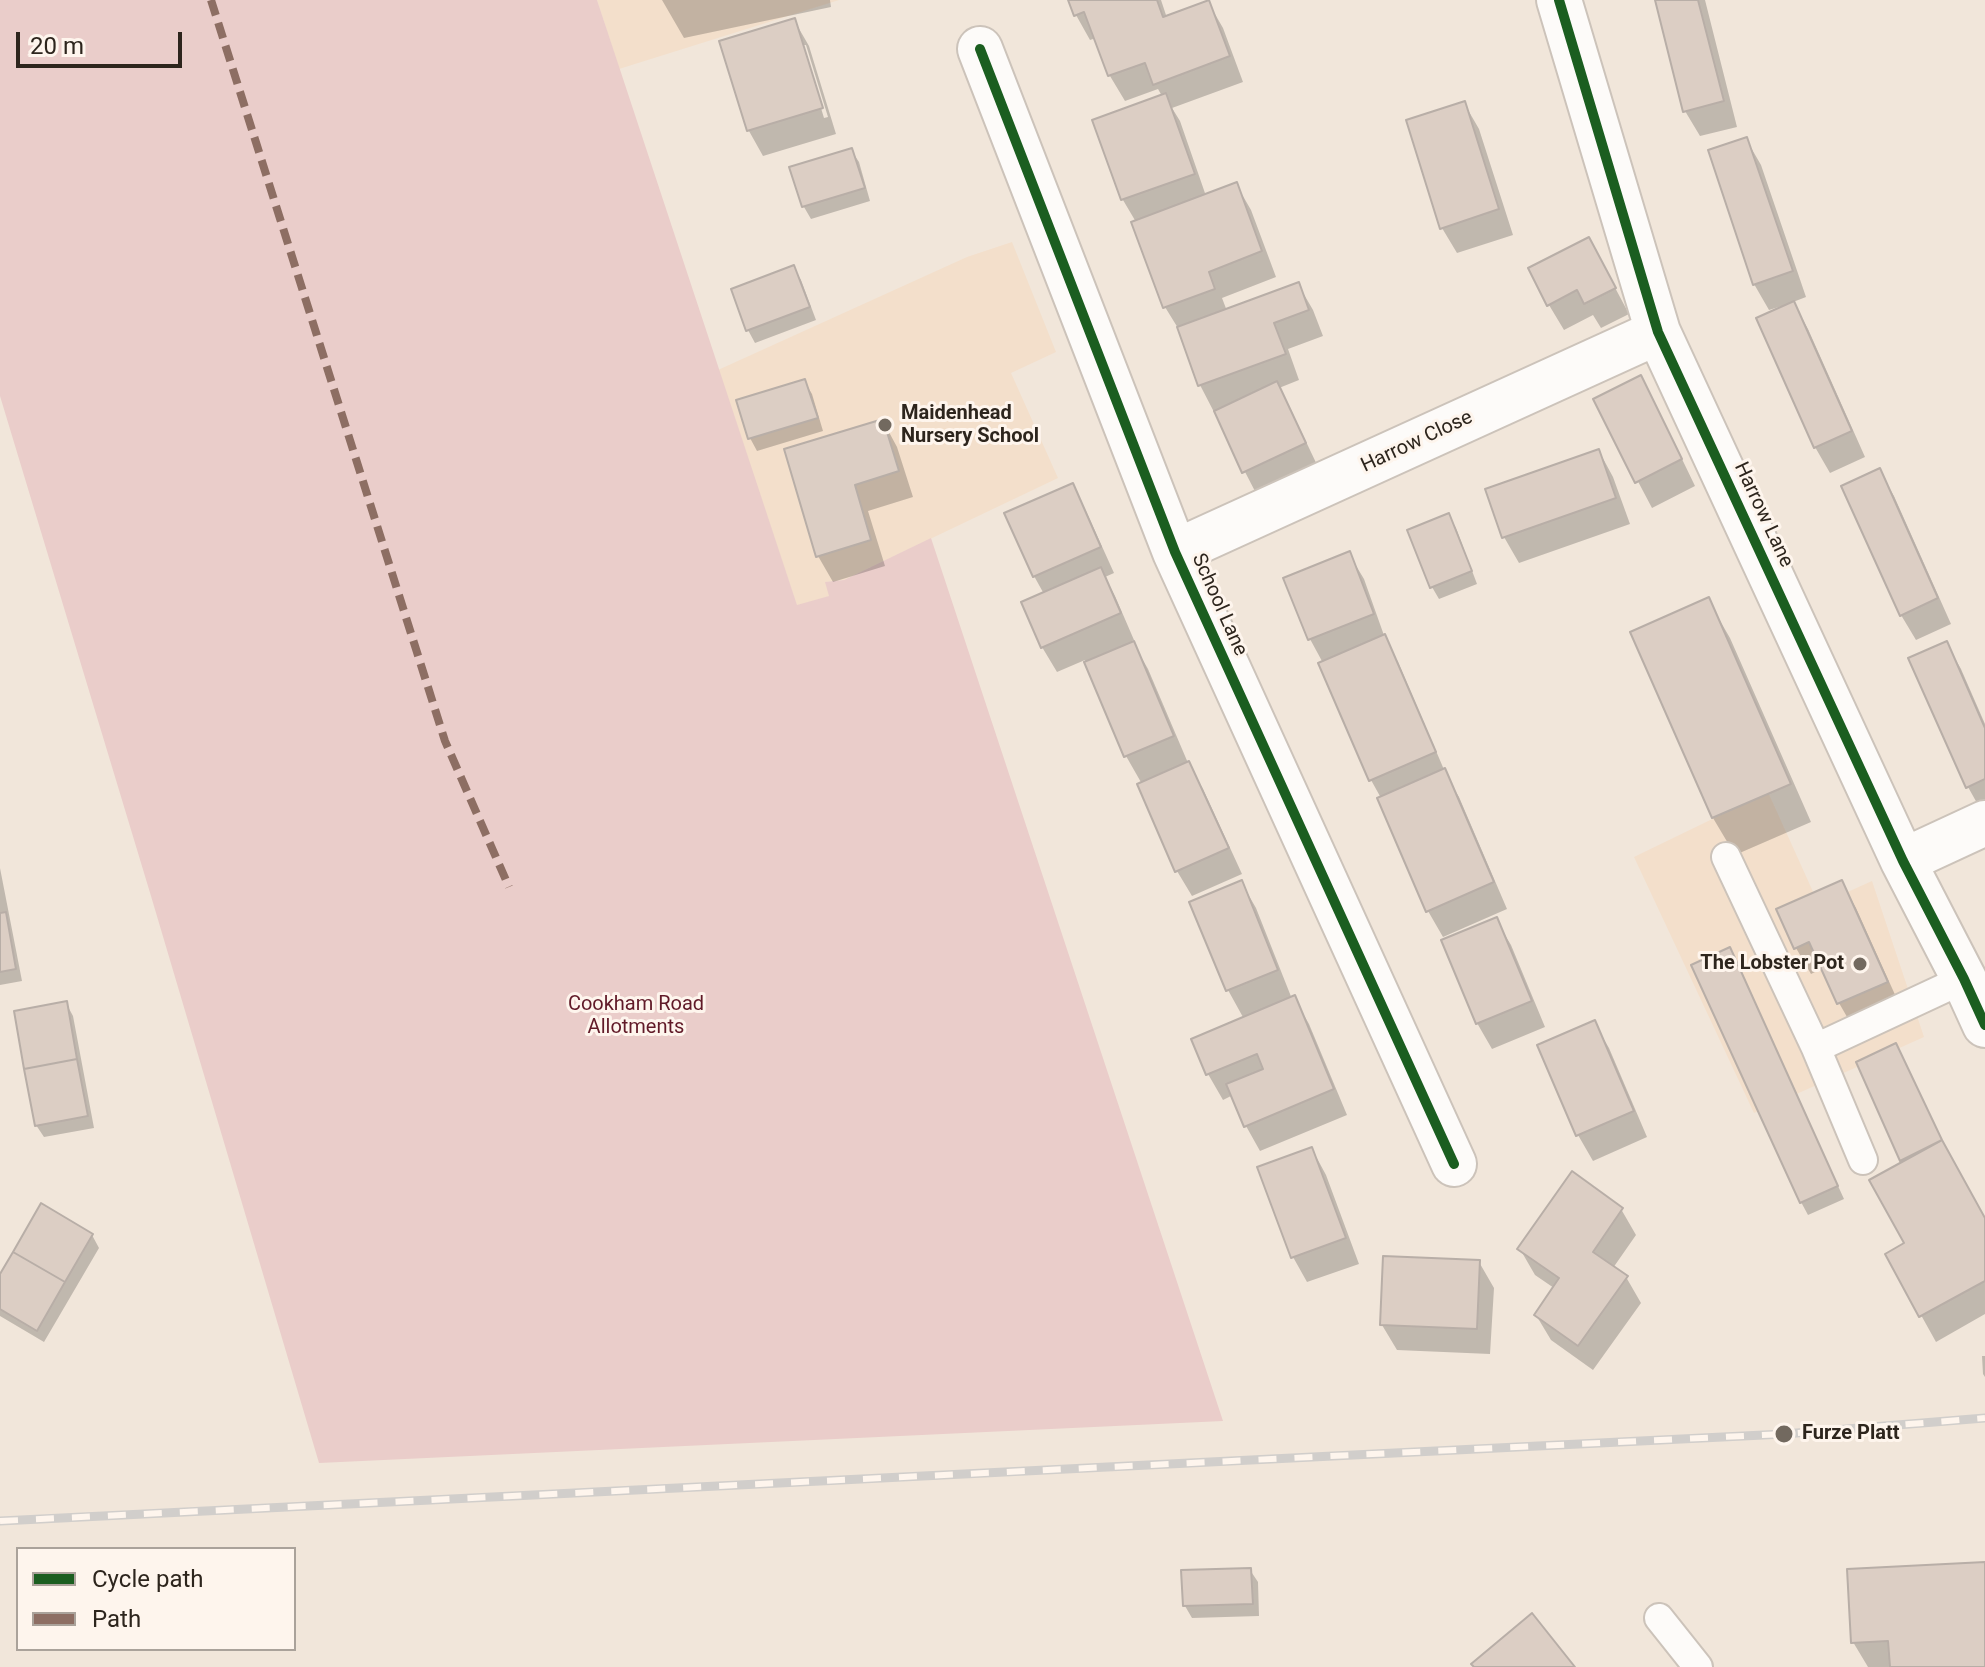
<!DOCTYPE html>
<html>
<head>
<meta charset="utf-8">
<style>
	body { margin:0 }
	#map { position:relative; width:1985px; height:1667px; overflow:hidden; background:#f1e6da; font-family:Roboto,sans-serif }
	canvas { display:block }
	.legend { position:absolute; left:16px; top:1547px; width:280px; height:104px; box-sizing:border-box; background:#fef5ed; border:2px solid #aaa29a; margin:0; padding:10px 14px; list-style:none; font-size:24px; color:#2d251d }
	.legend li { display:flex; align-items:center; gap:16px; height:40px }
	.legend b { width:40px; border:2px solid #aaa29a }
	.scale { position:absolute; left:16px; top:32px; width:166px; height:36px; box-sizing:border-box; border:4px solid #2d251d; border-top:0; padding-left:10px; font-size:24px; line-height:28px; white-space:nowrap; color:#2d251d; -webkit-text-stroke:6px #fef5ed; paint-order:stroke }
</style>
</head>
<body>
<div id="map">
<canvas width="1985" height="1667"></canvas>
<ul class="legend">
<li><b style="height:10px;background:#1b5e20"></b>Cycle path</li>
<li><b style="height:10px;background:#8d6e63"></b>Path</li>
</ul>
<div class="scale">20 m</div>
</div>
<script>
const ctx = document.querySelector('canvas').getContext('2d');
ctx.lineJoin = 'round';
function paint(path, color) { ctx.fillStyle = color; ctx.fill(path, 'evenodd'); }
function stroke(path, color, width, dash) { ctx.strokeStyle = color; ctx.lineWidth = width; ctx.lineCap = dash ? 'butt' : 'round'; ctx.setLineDash(dash || []); ctx.stroke(path); }
function label(font, color, halo, rows, align = 'center') {
  ctx.font = font + ' Roboto,sans-serif'; ctx.lineWidth = 6; ctx.setLineDash([]); ctx.textBaseline = 'middle'; ctx.strokeStyle = halo; ctx.fillStyle = color; for (const [text, x, y, turn = 0] of rows) {
    ctx.save(); ctx.translate(x, y); ctx.rotate((+turn || 0) * Math.PI / 180); ctx.textAlign = isNaN(turn) ? turn : align; if (halo) ctx.strokeText(text, 0, 0); ctx.fillText(text, 0, 0); ctx.restore();
  }
}
paint(new Path2D(`
	M597 0H839L619 69Z
	M1012 242 1056 352 1011 373 1058 478 844 580 826 582 830 596 797 606 718 370 967 257Z
	M1768 792 1819 905 1872 881 1924 1037 1754 1113 1634 857Z`), '#f3dfcb');
paint(new Path2D(`
	M0 0H597L797 605 829 596 825 582 844 580 931 538 1223 1421 319 1463 151 896 0 396Z`), '#eacdca');
paint(new Path2D(`
	M662 0H830L831 7 684 38Z
	M1070 0H1161L1167 18 1208 2 1223 28 1243 82 1172 108 1180 121 1206 196 1236 184 1251 210 1276 277 1222 298 1227 311 1298 284 1313 310 1323 336 1288 349 1299 380 1279 388 1291 410 1319 469 1258 497 1200 385 1181 333 1165 307 1133 223 1136 222 1123 200 1095 121 1162 96 1158 89 1125 101 1110 76 1096 38 1090 40 1076 15Z
	M1657 0H1705L1737 127 1700 136 1685 111Z
	M794 20 809 46 836 134 763 156 749 131 721 43ZM802 45H806L828 117 824 118Z
	M1464 103 1479 129 1513 235 1457 253 1442 228Z
	M1746 139 1761 165 1806 297 1793 302 1808 329 1865 457 1830 473 1815 447 1782 306 1769 310 1754 284Z
	M851 150 859 162 870 201 811 219 804 207 792 168Z
	M1603 265 1629 314 1601 328 1593 315 1564 330 1549 305Z
	M794 268 801 280 816 320 755 343 748 330 733 290Z
	M804 381 812 394 823 431 757 451 750 438 739 401Z
	M1595 400 1655 403 1695 486 1652 508Z
	M883 421 897 447 913 497 868 511 885 566 833 582 818 556 787 451Z
	M1599 451 1613 477 1630 524 1519 563 1504 537Z
	M1879 471 1894 496 1951 624 1916 640 1901 615Z
	M1072 485 1086 511 1114 573 1105 577 1115 596 1134 640 1132 641 1148 669 1188 763 1203 789 1242 874 1192 896 1177 871 1142 784 1126 756 1085 660 1057 672 1042 647 1044 594 1034 576Z
	M1449 516 1456 528 1477 584 1439 599 1432 587Z
	M1349 554 1364 579 1386 641 1398 662 1448 779 1459 797 1507 909 1443 937 1428 911 1380 799 1381 798 1371 780 1321 664 1323 663 1310 639 1285 579Z
	M1708 600 1730 638 1811 822 1735 855 1713 818 1633 633Z
	M1946 643 1961 669 1985 724V811L1982 812 1968 787Z
	M0 868 22 981 0 985Z
	M1241 882 1256 908 1292 999 1294 998 1309 1024 1347 1115 1260 1151 1246 1126 1233 1095 1223 1100 1208 1074 1244 1019 1228 990Z
	M1841 882 1856 908 1901 1008 1854 1029 1839 1003 1823 968 1811 974 1796 948Z
	M1496 920 1511 945 1545 1027 1492 1049 1477 1023Z
	M1736 962 1844 1199 1808 1215 1801 1202Z
	M66 1003 73 1016 94 1128 44 1137 36 1125Z
	M1594 1023 1609 1048 1647 1137 1593 1161 1578 1135Z
	M1903 1058 1949 1155 1985 1221V1314L1936 1342 1887 1254 1907 1243 1904 1163 1858 1063Z
	M1312 1149 1326 1175 1359 1264 1307 1282 1293 1257Z
	M1621 1209 1636 1235 1613 1268 1626 1277 1641 1303 1593 1370 1551 1340 1536 1315 1554 1288 1535 1275 1520 1249Z
	M92 1235 99 1248 44 1342 0 1316V1278Z
	M1479 1262 1494 1288 1490 1354 1397 1350 1382 1325Z
	M1982 1356H1985V1377L1983 1374Z
	M1985 1564V1667H1868L1853 1642Z
	M1250 1570 1258 1582 1259 1616 1192 1618 1185 1606Z`), '#0003');
const building = new Path2D(`
	M1068 0H1157L1163 17 1209 0 1230 56 1153 85 1145 63 1108 76 1084 12 1074 16Z
	M1655 0H1698L1724 101 1683 112Z
	M795 18 823 108 747 131 719 41Z
	M1166 93 1195 174 1121 200 1092 120Z
	M1465 101 1499 209 1440 229 1406 120Z
	M1747 137 1793 271 1753 285 1708 150Z
	M852 148 865 188 802 207 789 167Z
	M1237 182 1262 251 1209 272 1215 289 1163 308 1131 222Z
	M1589 237 1616 288 1584 304 1577 290 1547 306 1528 268Z
	M794 265 810 307 746 331 731 289Z
	M1299 282 1309 310 1274 323 1286 354 1198 386 1177 327Z
	M1794 301 1852 431 1814 448 1756 318Z
	M1641 375 1682 459 1635 483 1593 399Z
	M805 379 818 418 748 439 736 400Z
	M1277 381 1306 443 1242 473 1214 411Z
	M883 419 899 471 855 485 871 540 816 557 784 449Z
	M1599 449 1616 498 1502 538 1485 489Z
	M1880 468 1938 598 1900 616 1841 486Z
	M1073 483 1101 547 1033 577 1004 513Z
	M1449 513 1472 571 1430 588 1407 530Z
	M1350 551 1374 614 1308 640 1283 578Z
	M1101 567 1121 613 1041 648 1021 602Z
	M1709 597 1791 784 1712 818 1630 632Z
	M1385 634 1436 752 1369 781 1318 663Z
	M1134 641 1174 736 1124 757 1084 662Z
	M1947 641 1985 728V779L1966 788 1908 658Z
	M1189 761 1229 848 1175 872 1137 784Z
	M1445 768 1494 882 1426 912 1377 798Z
	M1242 880 1278 970 1226 991 1189 902Z
	M1842 880 1888 982 1837 1004 1809 942 1794 949 1776 909Z
	M6 912 16 969 0 972V913Z
	M1497 917 1532 1001 1476 1024 1441 940Z
	M1730 947 1838 1186 1800 1203 1691 965Z
	M1295 995 1334 1089 1244 1127 1226 1084 1263 1069 1257 1054 1206 1075 1191 1039Z
	M67 1001 77 1059 24 1069 14 1011Z
	M1595 1020 1634 1111 1576 1136 1537 1045Z
	M1896 1043 1942 1140 1900 1161 1856 1062Z
	M77 1059 88 1116 35 1126 24 1069Z
	M1942 1140 1985 1218V1281L1919 1317 1885 1254 1904 1243 1869 1180Z
	M1312 1147 1346 1238 1291 1258 1257 1167Z
	M1572 1171 1623 1208 1593 1252 1628 1276 1578 1346 1534 1315 1559 1278 1517 1249Z
	M41 1203 93 1234 65 1282 13 1252Z
	M13 1252 65 1282 37 1331 0 1309V1274Z
	M1383 1256 1480 1260 1477 1329 1380 1325Z
	M1985 1562V1667H1890L1888 1641 1851 1643 1847 1569Z
	M1251 1568 1253 1604 1183 1606 1181 1570Z
	M1532 1613 1575 1667H1474L1471 1664Z`);
paint(building, '#dccec4');
stroke(building, '#b8aea7', 2);
const service = new Path2D(`
	M1726 857 1816 1048 1863 1160
	M1816 1048 1964 979
	M1659 1618 1698 1667`);
const minor = new Path2D(`
	M1559 0 1658 332 1903 861 1964 979 1985 1025
	M980 49 1175 552 1454 1164
	M1175 552 1658 332
	M1903 861 1985 823`);
stroke(service, '#ccc3ba', 32);
stroke(minor, '#ccc3ba', 48);
stroke(service, '#fdfbf9', 28);
stroke(minor, '#fdfbf9', 44);
const rail = new Path2D(`
	M0 1521 1784 1434 1985 1418`);
stroke(rail, '#d1cecb', 9);
stroke(rail, '#fef5ed', 6, [18]);
stroke(new Path2D(`
	M211 0 445 741 509 887`), '#8d6e63', 8, [16, 8]);
stroke(new Path2D(`
	M1559 0 1658 332 1903 861 1964 979 1985 1025
	M980 49 1175 552 1454 1164`), '#1b5e20', 10);
for (const [x, y, r, color] of [
	[885,425,8,"#72695f"],
	[1860,964,8,"#72695f"],
	[1784,1434,10,"#72695f"]
]) { const dot = new Path2D(); dot.arc(x, y, r, 0, 2 * Math.PI); ctx.fillStyle = color; ctx.fill(dot); stroke(dot, '#fef5ed', 3); }
label('bold 20px', '#2d251d', '#fef5ed', [
	["Maidenhead",901,414],
	["Nursery School",901,437],
	["The Lobster Pot",1844,964,"right"],
	["Furze Platt",1802,1434]
], 'left');
label('20px', '#2d251d', '#fef5ed', [
	["Harrow Close",1417,442,-25],
	["Harrow Lane",1763,515,65],
	["School Lane",1219,605,66]
]);
label('20px', '#611a28', '#fef5ed', [
	["Cookham Road",636,1005],
	["Allotments",636,1028]
]);
</script>
</body>
</html>
